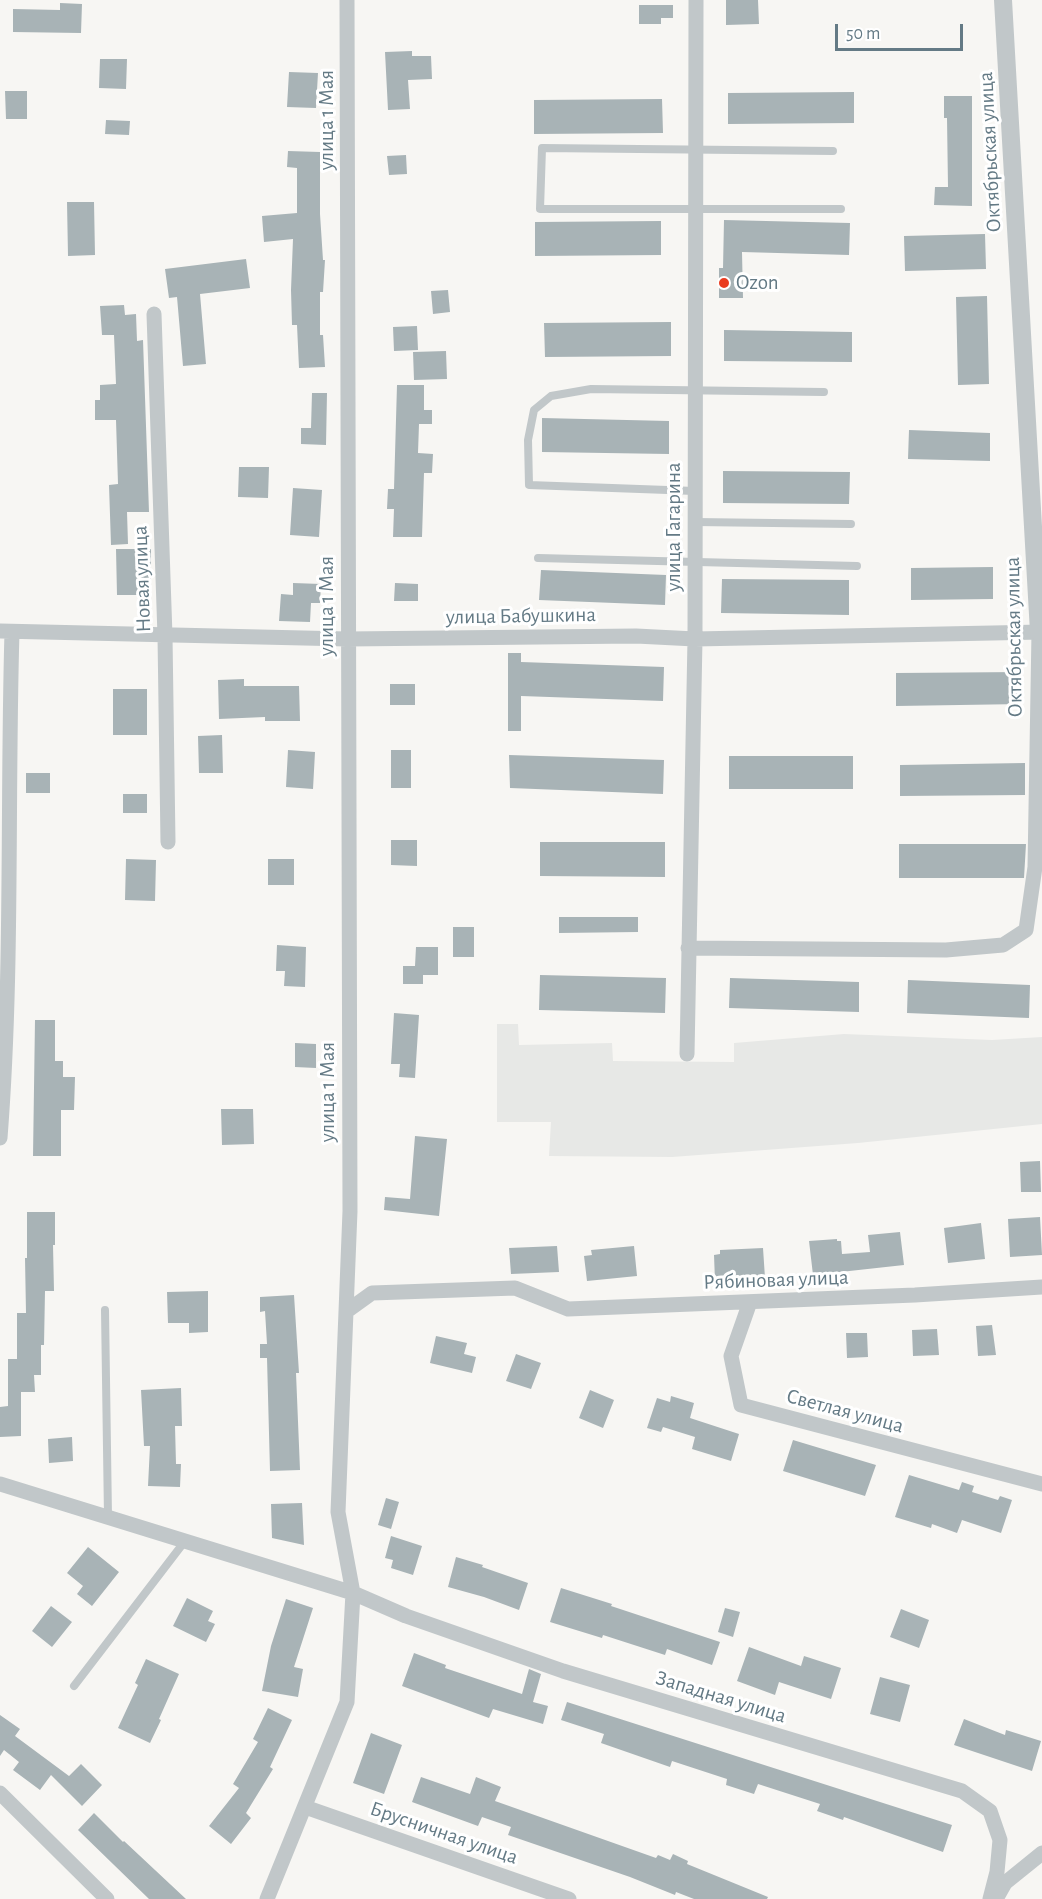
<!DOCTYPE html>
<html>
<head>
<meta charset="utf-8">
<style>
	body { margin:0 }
	#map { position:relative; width:1042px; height:1899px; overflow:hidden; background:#f7f6f3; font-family:"Alegreya Sans",sans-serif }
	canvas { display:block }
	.scale { position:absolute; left:835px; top:24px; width:128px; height:27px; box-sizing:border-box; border:3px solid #647a85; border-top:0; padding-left:8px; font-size:18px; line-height:21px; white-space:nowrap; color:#647a85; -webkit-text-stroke:4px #fff; paint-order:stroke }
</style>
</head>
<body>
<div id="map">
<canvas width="1042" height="1899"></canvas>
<div class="scale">50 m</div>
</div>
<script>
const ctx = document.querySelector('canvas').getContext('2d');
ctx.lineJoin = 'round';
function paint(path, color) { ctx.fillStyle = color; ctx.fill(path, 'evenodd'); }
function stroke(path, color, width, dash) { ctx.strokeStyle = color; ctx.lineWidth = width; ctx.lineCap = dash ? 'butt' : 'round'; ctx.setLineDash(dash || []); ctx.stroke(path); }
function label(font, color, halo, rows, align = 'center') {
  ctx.font = font + ' "Alegreya Sans",sans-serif'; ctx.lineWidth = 6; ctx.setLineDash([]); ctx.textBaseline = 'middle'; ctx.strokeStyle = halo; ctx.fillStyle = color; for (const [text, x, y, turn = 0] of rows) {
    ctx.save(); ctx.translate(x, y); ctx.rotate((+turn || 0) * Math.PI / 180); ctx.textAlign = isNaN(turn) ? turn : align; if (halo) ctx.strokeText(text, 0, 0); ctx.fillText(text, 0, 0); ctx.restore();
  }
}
paint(new Path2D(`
	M497 1024H518L519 1045 612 1043 613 1061 734 1062V1043L844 1034 992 1040 1042 1037V1124L858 1143 672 1157 549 1156 551 1122H497Z`), '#e7e8e6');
paint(new Path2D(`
	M726 0H758L759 24 726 25Z
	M60 3 82 4 81 33 13 32V9L60 10Z
	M639 5H673V18H661V24H639Z
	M412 51V56H431L432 79 408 80 410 109 388 110 385 52Z
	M100 59H127L126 89 99 88Z
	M289 72 318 73 316 108 287 107Z
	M5 91H27V119H6Z
	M854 92V123L728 124V93Z
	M944 96H972V206L934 205 935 187H948L947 118H944Z
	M662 99 663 133 534 134V100Z
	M106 120 130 121 129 135 105 134Z
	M288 151 320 152V214L323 260H325L323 292H320V335H323L325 367 299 368 297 325H292L291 290 293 239 264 242 262 216 297 213V168L287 167Z
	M406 155 407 174 389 175 387 156Z
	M67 202H94L95 255 68 256Z
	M724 220 850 223 849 255 742 252 743 298H719V268H723Z
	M661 221V255L535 256V222Z
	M985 234 986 269 905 271 904 236Z
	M246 259 250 288 200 294 206 364 183 366 177 297 169 298 165 269Z
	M448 290 450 312 433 314 431 291Z
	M987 296 989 384 958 385 956 297Z
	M124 305 125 315 136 314 137 341 143 340 149 512H127L128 544 111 545 109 485 118 484 116 420H95V400H100V385L116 384 114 335H102L100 306Z
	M671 322V356L545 357 544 323Z
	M417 326 418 350 394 351 393 327Z
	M724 330 852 332V362L724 361Z
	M446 351 447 379 414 380 413 352Z
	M397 385H424V410H432V424H419L418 453 433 454 432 473H424L422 537H393L394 509H387L388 489H394Z
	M312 393H327L326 445 301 444V428H311Z
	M542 418 669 421V454L542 452Z
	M909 430 990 433V461L908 459Z
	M239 467H269L268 498 238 497Z
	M723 471 850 472 849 504 723 503Z
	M293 488 322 490 319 537 290 535Z
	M116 549H151V595H117Z
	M993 567V599L911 600V568Z
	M541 570 666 575 665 605 539 600Z
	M722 579 849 580V615L721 613Z
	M293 583 321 584 320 603H311L310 622 279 621 281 594 293 595Z
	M395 583 418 584V601H394Z
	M508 653H521V662L664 667 663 701 521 696V731H508Z
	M1022 672 1023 704 896 706V673Z
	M244 679V686H299L300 721H265V717L219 719 218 680Z
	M390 684H415V705H390Z
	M113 689H147V735H113Z
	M222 735 223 773H199L198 736Z
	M288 750 315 752 313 789 286 787Z
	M391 750H411V788H391Z
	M509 755 664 760 663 794 510 788Z
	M729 756H853V789H729Z
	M1025 763V795L900 796V765Z
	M26 773H50V793H26Z
	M123 794H147V813H123Z
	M391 840H417V866L391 865Z
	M540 842H665V877L540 876Z
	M899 844H1026L1024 878H899Z
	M126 859 156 860 155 901 125 900Z
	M268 859H294V885H268Z
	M559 917H638V932L559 933Z
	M453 927H474V957H453Z
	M277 945 306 947 305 987 284 986 285 971H276Z
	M416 947H438V975H423V984H403V966H415Z
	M540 975 666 978 665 1013 539 1010Z
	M730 978 859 982V1012L729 1008Z
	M908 980 1030 985 1029 1018 907 1013Z
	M394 1013 419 1015 415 1078 399 1077 400 1064H391Z
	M35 1020H55V1061H63V1077H75L74 1110H61V1156H33Z
	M295 1043 316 1044V1068L295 1067Z
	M221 1109H253L254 1144 222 1145Z
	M415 1136 447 1139 439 1216 384 1210 385 1197 410 1199Z
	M1040 1161 1041 1192H1021L1020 1162Z
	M27 1212H55V1245H53L54 1291H45L44 1345H41V1375H34L35 1392H21V1436L0 1437V1407L8 1406V1359H17V1313H26L25 1258H27Z
	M1040 1217 1042 1255 1010 1257 1008 1219Z
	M981 1223 985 1259 948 1263 944 1228Z
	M900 1232 904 1265 813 1275 809 1241 837 1239V1241H841L842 1254 870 1252 868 1235Z
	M557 1246 559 1272 511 1274 509 1248Z
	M634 1246 637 1276 587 1281 584 1256 592 1255 591 1250Z
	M763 1248 765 1278 715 1281 714 1255 720 1254V1250Z
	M208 1291V1332L189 1333V1323H168L167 1292Z
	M294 1295 299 1373H296L300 1470 270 1471 267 1358H260V1344H267L265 1311 260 1312V1297Z
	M992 1325 996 1355 978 1356 976 1326Z
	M937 1329 939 1355 913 1356 912 1330Z
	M846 1333H867L868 1357 847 1358Z
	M436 1336 467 1343 464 1354 476 1357 472 1373 430 1363Z
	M516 1354 541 1363 531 1389 506 1381Z
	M181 1388 182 1426H175L176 1464H181L180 1487 148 1486 150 1446H144L141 1390Z
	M590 1390 614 1400 603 1428 579 1418Z
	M671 1396 694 1403 690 1418 739 1434 731 1461 692 1449 695 1437 663 1427 661 1432 647 1428 657 1398 670 1402Z
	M72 1437 73 1461 49 1463 48 1439Z
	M793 1440 876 1465 865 1496 783 1471Z
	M909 1475 959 1490 962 1482 974 1486 972 1492 998 1500 1000 1496 1012 1500 1001 1533 962 1520 957 1533 932 1524 931 1528 895 1517Z
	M386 1498 399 1502 391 1529 378 1525Z
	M302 1503 304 1545 272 1538 271 1504Z
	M391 1536 422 1546 413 1575 391 1568 393 1560 385 1558Z
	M88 1547 119 1572 92 1606 77 1594 83 1586 67 1573Z
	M456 1557 483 1565 482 1567 528 1583 519 1610 484 1597 448 1587Z
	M561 1588 612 1604 611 1606 720 1642 712 1665 667 1649 665 1655 603 1635 602 1638 550 1622Z
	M187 1598 213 1611 208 1621 215 1624 206 1642 173 1626Z
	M286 1599 313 1608 294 1667 303 1669 298 1697 262 1691 271 1646Z
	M51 1606 72 1622 52 1647 32 1631Z
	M725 1608 740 1612 733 1637 718 1632Z
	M901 1609 929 1620 919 1648 890 1637Z
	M749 1647 801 1666 804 1656 841 1668 831 1699 779 1682 775 1695 737 1681Z
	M414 1653 446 1665 445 1668 522 1694 529 1669 541 1674 533 1702 548 1706 543 1724 493 1709 489 1718 402 1686Z
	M146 1659 179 1674 159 1719 161 1720 150 1743 118 1728 138 1685 135 1683Z
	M880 1677 910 1685 900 1722 870 1714Z
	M567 1702 952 1825 943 1852 844 1817 843 1820 817 1811 820 1804 758 1784 754 1794 726 1785 727 1779 672 1761 670 1767 601 1743 604 1734 561 1720Z
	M268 1708 292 1720 270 1767 273 1769 246 1813 251 1818 231 1844 209 1826 239 1788 233 1784 258 1742 253 1739Z
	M0 1715 20 1729 15 1736 69 1776 81 1764 102 1785 82 1806 51 1775 40 1790 13 1770 19 1762 4 1750 0 1756Z
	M964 1719 1005 1735 1006 1730 1041 1741 1032 1771 954 1745Z
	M371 1733 402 1745 384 1794 353 1783Z
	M421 1777 470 1794 476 1777 501 1787 495 1801 656 1858 658 1855 670 1860 673 1854 688 1861 687 1864 768 1897 767 1899H694L676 1892 675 1895 630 1877 508 1835 511 1827 482 1817 478 1826 412 1802Z
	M94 1813 123 1842 124 1841 186 1899H149L78 1830Z`), '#a8b3b6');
stroke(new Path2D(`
	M833 151 542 148 540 209H841
	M695 491 529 485 528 440 534 410 551 396 591 389 824 392
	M695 522 851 524
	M538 558 857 566
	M105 1310 108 1517
	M74 1686 185 1541`), '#c1c7c9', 8);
stroke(new Path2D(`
	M154 314 165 636 168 842
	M0 631 347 639 636 636 695 639 1042 632
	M688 948 946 950 1003 945 1026 930 1035 867 1039 632
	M687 1054 695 639 696 0
	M0 1138C13 970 7 801 12 632
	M750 1302 731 1356 741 1405 1042 1484
	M347 1311 372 1293 515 1288 568 1309 915 1295 1042 1287
	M0 1484 353 1593 406 1616 563 1671 962 1791 990 1811 1000 1840 997 1872 990 1899
	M0 1793 107 1899
	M305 1807 569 1899
	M267 1899 347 1702 353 1593 338 1512 350 1211 347 0
	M996 1899 1005 1883 1042 1853`), '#c1c7c9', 15);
stroke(new Path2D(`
	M1003 0 1039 632`), '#c1c7c9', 18);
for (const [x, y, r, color] of [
	[724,283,6,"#ea3b1f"]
]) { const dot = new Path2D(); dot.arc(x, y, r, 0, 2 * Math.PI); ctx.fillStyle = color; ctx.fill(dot); stroke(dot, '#fff', 2); }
label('21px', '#647a85', '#fff', [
	["улица 1 Мая",327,120,-90],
	["Октябрьская улица",990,152,-93],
	["улица Гагарина",674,527,-90],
	["Новая улица",142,579,-92],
	["улица 1 Мая",327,606,-90],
	["улица Бабушкина",521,616,-1],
	["Октябрьская улица",1014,637,-91],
	["улица 1 Мая",328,1092,-90],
	["Рябиновая улица",776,1280,-2],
	["Светлая улица",845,1411,15],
	["Западная улица",721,1697,17],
	["Брусничная улица",444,1833,19]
]);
label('21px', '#647a85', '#fff', [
	["Ozon",736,283]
], 'left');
</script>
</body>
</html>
